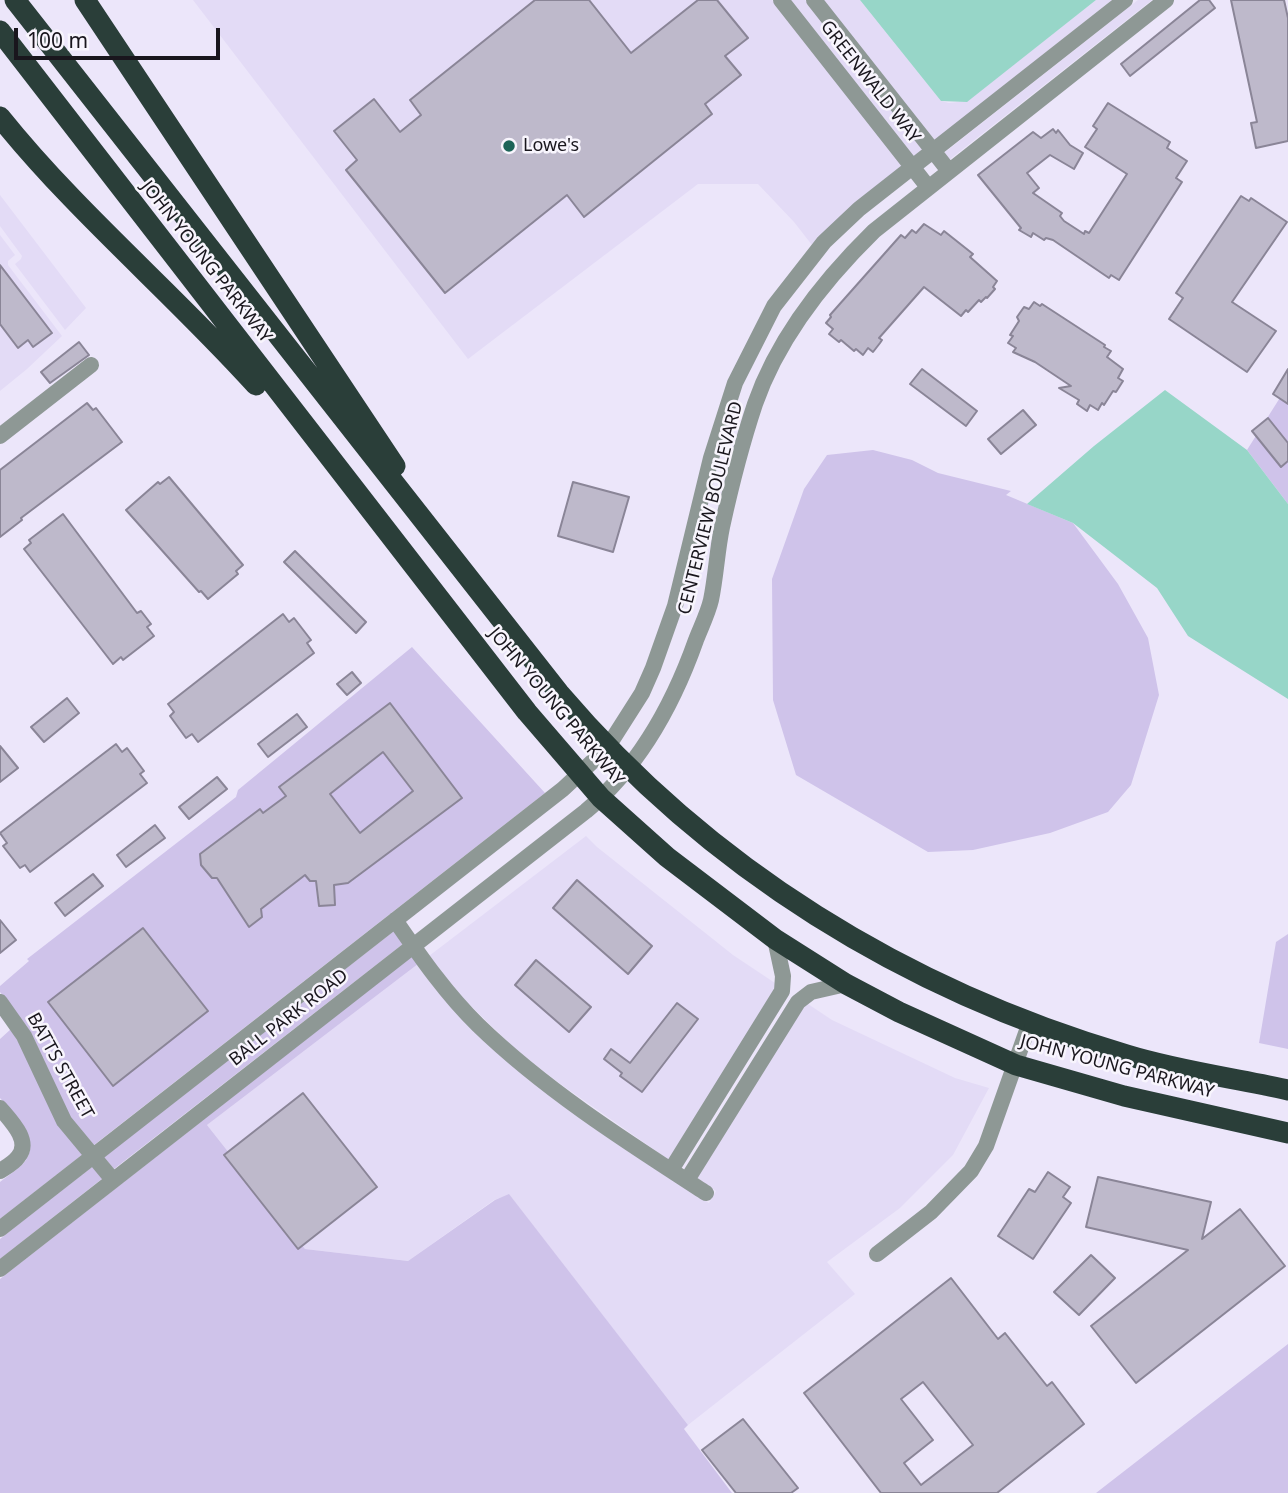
<!DOCTYPE html>
<html>
<head>
<meta charset="utf-8">
<style>
	body { margin:0 }
	#map { position:relative; width:1288px; height:1493px; overflow:hidden; background:#ece6fa; font-family:"Noto Sans",sans-serif }
	canvas { display:block }
	.scale { position:absolute; left:14px; top:28px; width:206px; height:32px; box-sizing:border-box; border:4px solid #19161d; border-top:0; padding-left:9px; font-size:21px; line-height:24px; white-space:nowrap; color:#19161d; -webkit-text-stroke:5px #f8f5fd; paint-order:stroke }
</style>
</head>
<body>
<div id="map">
<canvas width="1288" height="1493"></canvas>
<div class="scale">100 m</div>
</div>
<script>
const ctx = document.querySelector('canvas').getContext('2d');
ctx.lineJoin = 'round';
function paint(path, color) { ctx.fillStyle = color; ctx.fill(path, 'evenodd'); }
function stroke(path, color, width, dash) { ctx.strokeStyle = color; ctx.lineWidth = width; ctx.lineCap = dash ? 'butt' : 'round'; ctx.setLineDash(dash || []); ctx.stroke(path); }
function label(font, color, halo, rows, align = 'center') {
  ctx.font = font + ' "Noto Sans",sans-serif'; ctx.lineWidth = 5; ctx.setLineDash([]); ctx.textBaseline = 'middle'; ctx.strokeStyle = halo; ctx.fillStyle = color; for (const [text, x, y, turn = 0] of rows) {
    ctx.save(); ctx.translate(x, y); ctx.rotate((+turn || 0) * Math.PI / 180); ctx.textAlign = isNaN(turn) ? turn : align; if (halo) ctx.strokeText(text, 0, 0); ctx.fillText(text, 0, 0); ctx.restore();
  }
}
paint(new Path2D(`
	M193 0H772L902 166 812 245 794 222 758 184H698L468 359Z
	M790 0H805L922 149 913 157Z
	M823 0H860L941 101 949 103 967 101 1096 0H1112L934 141Z
	M1138 0H1152L949 160 944 153Z
	M0 195 86 308 65 330 15 264 21 259 22 256 0 226Z
	M0 235 15 255 8 261V265L62 336 27 369 0 391Z
	M586 836 597 847 733 955 775 983V988L669 1160 559 1083 516 1050 463 998 429 956Z
	M418 964 630 1152 709 1203 716 1191 697 1178 803 1008 808 1004 832 1020 955 1078 989 1088 953 1155 900 1208 827 1262 855 1294 688 1425 509 1195 494 1200 408 1261 305 1249 207 1125Z`), '#e3dbf6');
paint(new Path2D(`
	M1288 385V504L1247 450Z
	M873 450 912 460 938 473 1011 491 1006 495 1073 523 1118 584 1148 638 1159 695 1131 785 1108 812 1050 833 973 850 928 852 796 775 773 700 772 579 804 489 827 455Z
	M412 647 545 793 94 1145 70 1117 31 1033 0 992V986L29 961 27 959 236 797 238 790Z
	M394 931 403 944 114 1169 104 1157Z
	M1288 934V1049L1259 1043 1276 942Z
	M412 956 418 964 207 1125 305 1249 408 1261 495 1200 509 1194 688 1425 684 1429 732 1493H0V1279Z
	M11 1029 83 1154 0 1219V1182C8 1175 20 1169 26 1160 40 1139 13 1113 0 1098V1039Z
	M93 1166 103 1178 0 1259V1239Z
	M1288 1344V1493H1096Z`), '#cfc3ea');
paint(new Path2D(`
	M860 0H1096L967 102 941 101Z
	M1165 390 1247 450 1288 504V699L1188 636 1157 588 1073 523 1027 504 1094 446Z`), '#97d6c8');
const building = new Path2D(`
	M535 0H589L631 53 698 0H717L748 38 725 56 741 75 705 104 712 114 584 217 567 195 445 293 346 170 357 160 334 131 374 99 400 132 421 115 410 100Z
	M1200 0H1209L1215 8 1130 76 1121 64Z
	M1231 0H1284L1288 18V141L1256 148 1251 123 1257 122Z
	M1108 103 1170 142 1167 148 1187 161 1176 178 1182 182 1119 280 1111 275 1109 278 1053 240 1046 238 1044 240 1033 233 1031 237 1019 230 1021 228 978 175 1033 132 1041 138 1053 129 1056 133 1058 130 1070 145 1083 153 1074 169 1050 155 1027 173 1039 188 1033 193 1062 213 1060 216 1064 221 1084 234 1085 231 1089 233 1127 174 1085 147 1097 129 1093 126Z
	M1241 196 1249 201 1251 198 1287 222 1232 302 1276 331 1247 372 1169 319 1183 298 1176 293Z
	M924 224 941 235 944 231 973 254 970 257 997 281 993 287 995 289 987 298 986 297 981 302 979 300 968 312 966 310 961 316 924 287 879 338 882 340 880 343 873 352 868 348 863 355 856 349 854 351 841 340 839 342 829 334 833 329 826 323 831 317 830 315 901 235 905 238 912 230 916 233Z
	M0 265 52 333 33 347 28 340 18 348 0 324Z
	M1034 302 1040 306 1042 304 1105 345 1104 347 1111 351 1107 357 1123 369 1118 378 1123 381 1116 392 1113 391 1104 405 1102 403 1098 410 1090 405 1087 411 1077 404 1079 400 1059 388 1071 386 1035 362 1013 352 1016 348 1008 343 1013 336 1010 335 1019 321 1017 317 1024 307 1029 309Z
	M79 342 89 355 50 383 41 372Z
	M922 369 977 411 966 426 910 384Z
	M1288 369V404L1273 394Z
	M87 403 93 410 96 408 122 442 21 518 22 520 0 537V470Z
	M1023 410 1036 425 1001 454 988 439Z
	M1268 418 1288 443V461L1281 467 1252 431Z
	M169 477 243 565 236 571 238 574 208 599 201 591 199 592 126 510 158 482 160 484Z
	M573 482 629 497 613 552 558 536Z
	M63 514 137 613 141 611 151 624 147 627 154 636 123 660 121 657 113 664 24 549 31 543 29 540Z
	M295 551 366 622 356 633 284 562Z
	M283 614 289 622 294 618 311 640 307 643 314 653 198 742 192 734 186 738 170 716 174 712 168 704Z
	M352 672 361 683 347 695 337 684Z
	M67 698 79 713 44 742 31 727Z
	M390 703 462 798 348 883 334 885 335 905 319 906 316 881H310L305 875 261 909 262 917 249 927 217 878H212L201 865 200 854 260 809 263 813 286 796 279 787ZM383 752 413 791 360 833 330 794Z
	M297 714 307 727 268 757 258 744Z
	M116 744 122 752 127 748 144 771 140 774 147 783 30 872 25 865 20 868 3 846 7 843 0 833Z
	M0 746 18 768 0 782Z
	M217 777 227 789 189 819 179 807Z
	M155 825 165 838 126 867 117 855Z
	M93 874 103 886 65 916 55 903Z
	M577 880 652 946 628 974 553 908Z
	M0 920 16 940 0 953Z
	M143 928 208 1011 113 1086 48 1002Z
	M536 960 591 1007 569 1032 515 985Z
	M677 1003 698 1019 642 1092 620 1076 622 1073 604 1059 611 1049 630 1063Z
	M303 1093 377 1187 298 1249 224 1155Z
	M1048 1172 1070 1187 1063 1197 1071 1203 1033 1259 998 1236 1029 1189 1035 1192Z
	M1098 1177 1211 1202 1202 1239 1240 1209 1285 1266 1136 1383 1091 1326 1188 1250 1086 1227Z
	M1091 1255 1115 1278 1079 1315 1054 1292Z
	M951 1278 998 1339 1005 1333 1047 1386 1052 1382 1084 1424 997 1493H881L804 1393ZM923 1382 973 1445 921 1485 904 1463 933 1440 901 1399Z
	M743 1419 798 1488 791 1493H736L702 1450Z`);
paint(building, '#beb9cb');
stroke(building, '#8a8597', 2);
stroke(new Path2D(`
	M781 0 928 187
	M814 0 949 171
	M0 436 91 365
	M395 920C420 956 446 994 478 1025 545 1090 627 1142 706 1193
	M0 1002 24 1036 64 1121 113 1180
	M0 1108C10 1120 32 1141 18 1157 14 1163 6 1167 0 1171
	M671 1170 782 991 783 976 775 939
	M687 1180 798 1002 811 992 846 984
	M0 1229 563 789 607 748 642 693 653 668 675 606 711 458 735 383 774 306 824 242 859 209 1125 0
	M877 1254 931 1212 971 1171 986 1146 1030 1022
	M0 1269 586 811C640 766 673 705 696 640 701 627 708 613 711 600 716 576 717 551 722 527 731 486 742 443 755 404 778 338 825 279 874 231L1166 0`), '#8e9895', 16);
stroke(new Path2D(`
	M15 0 559 693C709 869 906 990 1127 1055 1179 1071 1235 1078 1288 1090
	M85 0 395 466
	M0 31 527 712 601 798 667 857 775 939 846 984 899 1012 1016 1065 1124 1096 1288 1133
	M0 117C77 213 173 293 256 385`), '#2a3e39', 21);
for (const [x, y, r, color] of [
	[509,146,7,"#1d6458"]
]) { const dot = new Path2D(); dot.arc(x, y, r, 0, 2 * Math.PI); ctx.fillStyle = color; ctx.fill(dot); stroke(dot, '#f8f5fd', 2.5); }
label('18px', '#19161d', '#f8f5fd', [
	["GREENWALD WAY",870,82,52],
	["JOHN YOUNG PARKWAY",206,262,52],
	["CENTERVIEW BOULEVARD",711,508,-76],
	["JOHN YOUNG PARKWAY",556,707,50],
	["BALL PARK ROAD",289,1018,-38],
	["BATTS STREET",60,1066,61],
	["JOHN YOUNG PARKWAY",1117,1067,15]
]);
label('18px', '#19161d', '#f8f5fd', [
	["Lowe's",523,146]
], 'left');
</script>
</body>
</html>
